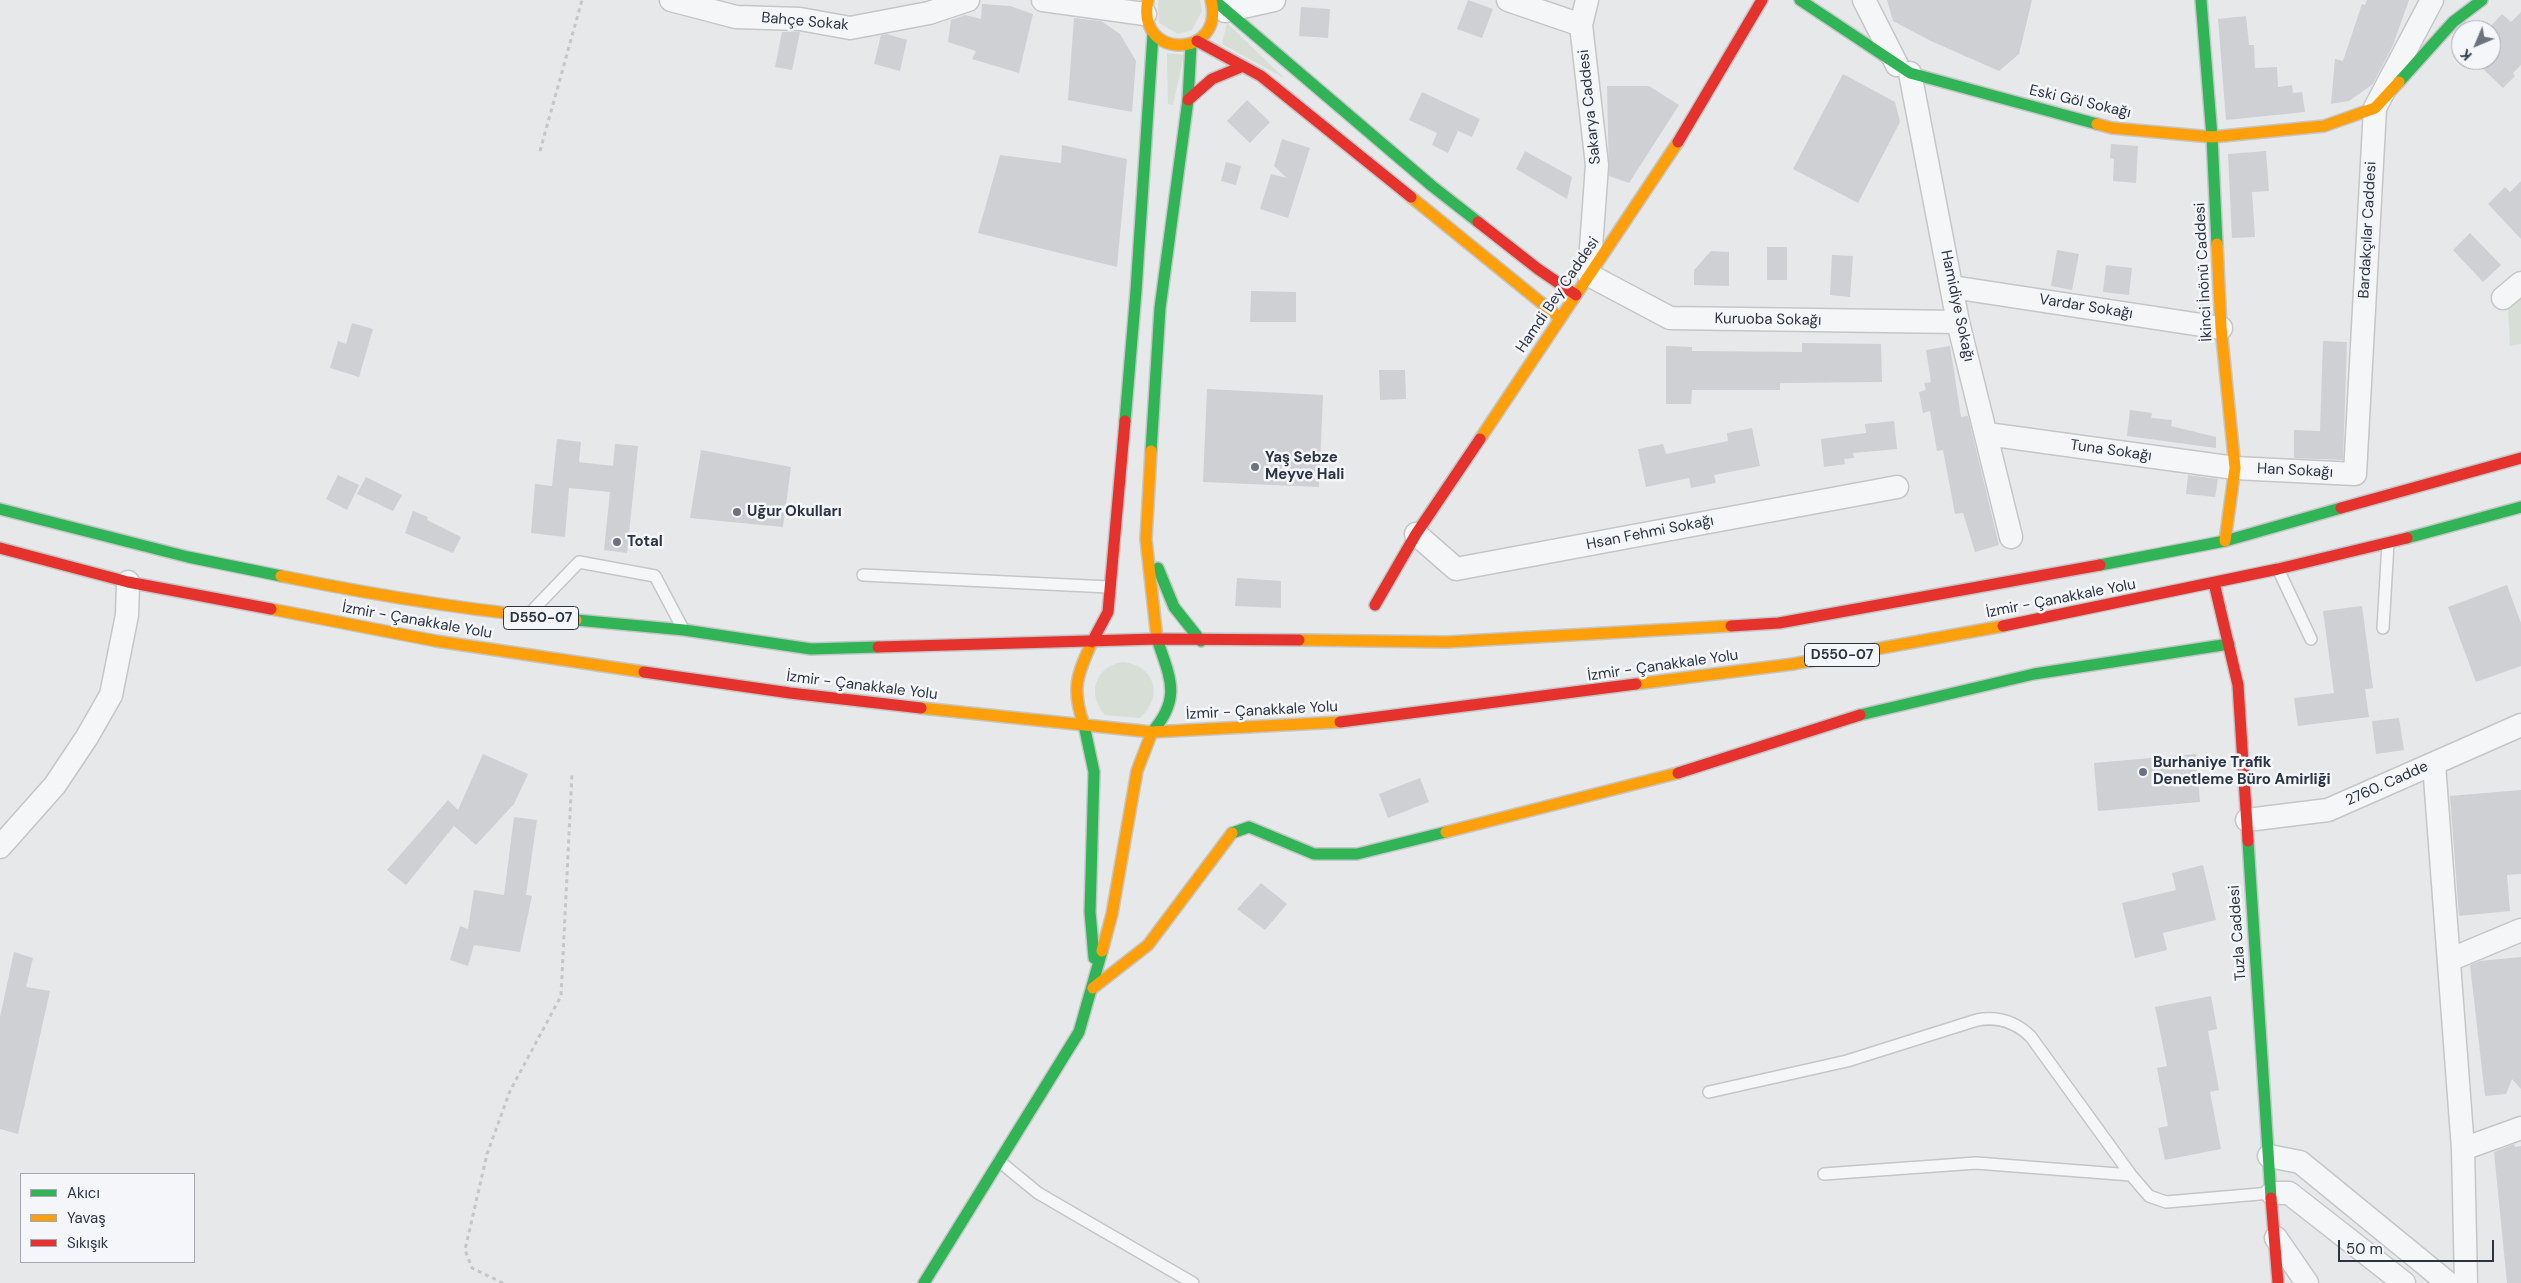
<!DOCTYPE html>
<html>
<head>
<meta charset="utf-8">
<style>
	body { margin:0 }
	#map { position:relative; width:2521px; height:1283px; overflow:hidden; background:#e6e8ea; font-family:"DM Sans",sans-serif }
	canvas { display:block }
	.legend { position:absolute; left:20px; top:1173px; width:175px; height:90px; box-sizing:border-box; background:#f4f6f9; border:1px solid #a4a8b1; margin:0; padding:6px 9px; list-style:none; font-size:15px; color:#2b3445 }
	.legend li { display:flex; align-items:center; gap:10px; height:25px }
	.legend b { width:25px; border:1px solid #a4a8b1 }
	.north { position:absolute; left:2451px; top:20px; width:50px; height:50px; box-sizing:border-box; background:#f4f6f9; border:1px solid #a4a8b1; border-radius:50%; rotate:225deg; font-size:14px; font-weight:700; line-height:20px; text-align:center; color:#2b3445 }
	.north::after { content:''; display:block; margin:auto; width:18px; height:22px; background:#6c737f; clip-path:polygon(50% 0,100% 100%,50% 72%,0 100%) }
	.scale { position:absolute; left:2338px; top:1240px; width:156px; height:22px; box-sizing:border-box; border:2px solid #2b3445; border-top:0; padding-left:6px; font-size:15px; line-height:18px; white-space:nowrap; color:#2b3445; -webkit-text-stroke:4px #f4f6f9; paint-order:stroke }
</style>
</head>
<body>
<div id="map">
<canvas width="2521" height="1283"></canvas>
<ul class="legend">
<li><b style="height:6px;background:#30b455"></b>Akıcı</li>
<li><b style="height:6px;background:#ff9f0a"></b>Yavaş</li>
<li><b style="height:6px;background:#e5322d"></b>Sıkışık</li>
</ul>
<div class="north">K</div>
<div class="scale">50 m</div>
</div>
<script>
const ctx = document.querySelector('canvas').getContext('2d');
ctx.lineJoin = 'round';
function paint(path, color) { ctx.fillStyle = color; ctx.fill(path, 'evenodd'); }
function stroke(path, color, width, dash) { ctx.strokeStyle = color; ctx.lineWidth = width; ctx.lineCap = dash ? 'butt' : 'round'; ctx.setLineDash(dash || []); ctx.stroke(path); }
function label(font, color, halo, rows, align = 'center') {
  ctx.font = font + ' "DM Sans",sans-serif'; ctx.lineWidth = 5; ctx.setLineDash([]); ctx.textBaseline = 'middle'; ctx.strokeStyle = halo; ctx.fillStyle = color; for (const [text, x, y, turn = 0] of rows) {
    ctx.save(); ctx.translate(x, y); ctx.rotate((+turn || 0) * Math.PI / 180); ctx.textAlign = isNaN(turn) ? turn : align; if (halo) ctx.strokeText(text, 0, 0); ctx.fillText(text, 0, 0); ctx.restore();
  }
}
paint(new Path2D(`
	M1158 0H1200L1202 11 1192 30 1178 34 1159 23Z
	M1227 23 1284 78 1222 44Z
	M1167 53 1184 55 1173 105 1168 104Z
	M2521 298V344L2510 346 2508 308Z
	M1122 662C1154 665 1165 695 1140 718L1105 715C1087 694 1094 668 1122 662Z`), '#d6ded6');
paint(new Path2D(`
	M1468 0 1493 9 1482 38 1457 29Z
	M1887 0H2032L2019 54 1999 71 1931 41 1893 21Z
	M2367 0H2409L2393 45 2373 84 2349 101 2331 104 2335 59 2343 61 2362 4 2365 5Z
	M982 4 1010 6 1033 14 1019 73 972 59 976 51 948 42 951 20 965 15 981 19Z
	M1301 7 1330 9 1328 38 1299 36Z
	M2521 12V65L2513 73 2515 76 2503 88 2474 60H2491V30H2487L2502 14 2511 22Z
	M2246 16 2249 45H2254L2255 68 2277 67 2278 87 2292 85 2293 93 2302 92 2305 112 2226 120 2218 19Z
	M1074 18 1101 21 1120 34 1136 61 1132 112 1068 100Z
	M782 32H800L792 70 775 67Z
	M887 34 907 40 900 71 874 64 881 35Z
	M1843 74 1895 102 1900 122 1858 203 1793 169Z
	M1607 86H1649L1679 105 1629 183 1609 176Z
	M1422 92 1480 119 1472 137 1458 131 1448 153 1432 145 1437 133 1409 120Z
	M1247 100 1270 122 1250 143 1227 121Z
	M1282 139 1310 148 1288 218 1260 209 1271 174 1287 178 1274 166Z
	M2111 144 2138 146 2136 183 2113 181 2114 159 2110 158Z
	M1062 145 1127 159 1117 267 978 233 1000 155 1061 163Z
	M1525 151 1572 177 1567 199 1516 169Z
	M2266 151 2269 191 2252 192 2255 237 2232 238 2228 154Z
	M1226 162 1241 166 1236 185 1221 181Z
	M2521 181V239L2488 204 2505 187 2510 192Z
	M2470 233 2501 265 2483 282 2453 250Z
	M1767 247H1787V280H1767Z
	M2057 250 2079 254 2072 290 2051 286Z
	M1711 251 1729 252V286L1694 285V270Z
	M1832 255 1853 256 1850 297 1830 295Z
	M2106 265 2132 268 2129 295 2103 292Z
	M1251 291 1296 292V322H1250Z
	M352 323 373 329 359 377 330 368 338 341 346 344Z
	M2323 341 2347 342 2343 460 2294 458V430L2320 431Z
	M1802 343 1881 344 1882 382 1780 383V390H1692L1691 404H1666V346L1692 347V351L1802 352Z
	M1950 346 1961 417 1968 416 1999 545 1975 552 1963 513 1955 514 1943 450 1937 451 1930 411 1923 413 1919 392 1926 390 1924 383 1931 382 1926 350Z
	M1379 370H1405L1406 399 1380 400Z
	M1207 389 1323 395 1319 487 1203 482Z
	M2130 410 2152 413 2151 418 2172 420 2171 426 2216 437V448L2127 436Z
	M1894 421 1897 449 1853 453 1854 458 1844 459 1845 464 1824 467 1821 439 1866 433 1865 424Z
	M1752 428 1760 466 1714 475 1716 483 1691 488 1689 478 1646 487 1638 449 1663 444 1666 454 1728 441 1727 433Z
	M557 439 581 442 579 462 613 466 615 444 638 446 627 553 604 550 610 492 569 488 565 537 531 533 535 484 552 486Z
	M701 450 791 467 783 527 690 518Z
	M338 475 359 485 347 510 326 499Z
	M2188 475 2218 479 2215 497 2186 494Z
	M366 477 402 495 393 511 357 494Z
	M413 511 428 517 427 520 461 537 453 553 405 533Z
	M1237 578 1281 581V608L1235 606Z
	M2507 585 2521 623V666L2476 682 2448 607Z
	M2362 606 2373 688 2365 689 2369 717 2298 726 2294 698 2334 693 2323 611Z
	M2399 718 2404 750 2376 754 2372 721Z
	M483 754 528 774 514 804 476 845 454 826 406 885 387 870 448 800 458 810Z
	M2196 754 2200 802 2098 811 2094 763Z
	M1420 778 1429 802 1388 818 1379 794Z
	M2521 790V874L2507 875 2510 911 2459 916 2450 796Z
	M514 817 537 820 526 895 532 896 520 952 474 945 468 966 450 960 460 926 468 929 474 890 504 895Z
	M2203 865 2216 920 2163 933 2167 950 2135 958 2122 903 2176 890 2172 873Z
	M1261 883 1287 904 1265 930 1237 909Z
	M14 952 33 958 26 987 50 991 18 1134 0 1129V1017Z
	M2521 957V1089L2512 1079 2506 1094 2485 1096 2470 965 2480 961Z
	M2211 996 2217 1029 2208 1031 2219 1090 2210 1092 2221 1149 2165 1160 2158 1128 2168 1126 2157 1068 2167 1066 2155 1007Z
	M2514 1144 2515 1147 2521 1146V1283H2507L2494 1152Z`), '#ced0d3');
const lane = new Path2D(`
	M2278 569 2311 639
	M863 575 1109 587
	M529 614 579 562 655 576 683 629
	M2383 628 2388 543
	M1709 1092 1847 1061 1977 1020C1999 1016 2016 1022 2031 1037L2131 1175 2149 1196 2166 1202 2271 1193
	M999 1161 1038 1193 1193 1283
	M1824 1174 1976 1163 2131 1175`);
const street = new Path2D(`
	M671 0 736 17 800 19 850 28 929 13 968 0
	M1043 0 1145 14
	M1508 0 1581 25
	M1587 0 1581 25 1597 165 1589 275 1670 318 1958 322
	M1864 0 1897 65
	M1225 11 1274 0
	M1910 73 1958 322 2011 537
	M1952 287 2221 328
	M2503 298 2521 283
	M1987 434 2235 468 2355 474 2375 108 2432 0
	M1416 534 1456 569 1897 487
	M2434 764 2463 1149 2466 1283
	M2247 820 2328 810 2521 725
	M0 847 55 785 87 737 111 695 127 615 128 582
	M2449 960 2521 930
	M2463 1149 2521 1128
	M2269 1156 2300 1162 2448 1283
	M2272 1193H2289L2404 1283
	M2276 1238 2307 1283`);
const fast = new Path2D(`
	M1214 0 1432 186 1478 222
	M1800 0 1910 73 2097 124
	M2201 0 2212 137 2217 244
	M2399 82 2453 22 2482 0
	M1125 421 1136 291 1153 34
	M1151 451 1160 308 1188 100 1191 45
	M0 509 188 557 281 576
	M2407 538 2521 507
	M2100 565 2225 541 2341 508
	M1158 568 1174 607 1201 641
	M576 620 684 630 811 649 878 647
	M1860 715 2034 674 2229 644
	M1084 725 1094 772 1090 912 1094 958
	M1152 732C1182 698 1170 678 1157 639
	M1232 833 1249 827 1314 854H1357L1446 832
	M2248 841 2271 1198
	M924 1283 1079 1032 1102 951`);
const slow = new Path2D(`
	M1148 0C1135 61 1226 59 1211 0
	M2097 124 2112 128 2212 137 2324 126 2375 108 2399 82
	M1411 197 1560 318
	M2217 244 2221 328 2235 468 2225 541
	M1480 439 1678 142
	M1151 451 1146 539 1157 639
	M281 576C379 596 477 612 576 620
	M271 609 436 641 644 672
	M1299 640 1447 642 1731 626
	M1636 684 1793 664 2003 626
	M921 708 1152 732 1340 722
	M1084 725C1071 689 1077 675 1092 642
	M1446 832 1678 773
	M1102 951 1112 914 1137 771 1152 732
	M1093 988 1148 945 1232 833`);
const jam = new Path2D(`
	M1197 41 1261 76 1411 197
	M1188 100 1212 79 1241 67
	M1678 142 1762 0
	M1478 222 1538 269 1576 295
	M2341 508 2521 458
	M0 548 128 582 271 609
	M2214 583 2238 685 2248 841
	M1375 605 1416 534 1480 439
	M1731 626 1779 623 2100 565
	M2003 626 2278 569 2407 538
	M1092 642 1108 612 1125 421
	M878 647 1157 639 1299 640
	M644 672 790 693 921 708
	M1340 722 1636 684
	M1678 773 1860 715
	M2271 1198 2278 1283`);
stroke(lane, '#c4c6c8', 14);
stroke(street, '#c4c6c8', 25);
stroke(fast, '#c4c6c8', 14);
stroke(slow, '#c4c6c8', 14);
stroke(jam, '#c4c6c8', 14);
stroke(new Path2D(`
	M540 151 582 0
	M503 1283 472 1268 465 1250 487 1154 510 1091 561 996 572 774`), '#c5c6ca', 3, [4, 4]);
stroke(lane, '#f5f6f7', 11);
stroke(street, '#f5f6f7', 22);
stroke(fast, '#30b455', 11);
stroke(slow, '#ff9f0a', 11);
stroke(jam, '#e5322d', 11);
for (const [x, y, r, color] of [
	[1255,467,5,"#6c737f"],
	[737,512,5,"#6c737f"],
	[617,542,5,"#6c737f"],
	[2143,772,5,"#6c737f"]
]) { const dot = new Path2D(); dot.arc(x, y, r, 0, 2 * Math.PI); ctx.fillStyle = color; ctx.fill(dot); stroke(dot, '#f4f6f9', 2); }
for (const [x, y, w] of [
	[541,618,75],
	[1842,655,75]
]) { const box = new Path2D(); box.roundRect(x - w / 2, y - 11.5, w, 23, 4); ctx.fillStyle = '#f4f6f9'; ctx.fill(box); stroke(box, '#2b3445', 1); }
label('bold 14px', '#2b3445', null, [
	["D550-07",541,618],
	["D550-07",1842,655]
]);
label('15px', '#2b3445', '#f4f6f9', [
	["Bahçe Sokak",805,22,5],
	["Eski Göl Sokağı",2080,102,13],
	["Sakarya Caddesi",1590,107,-96],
	["Bardakçılar Caddesi",2368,230,-87],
	["İkinci İnönü Caddesi",2204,272,-93],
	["Hamdi Bey Caddesi",1558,295,-56],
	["Hamidiye Sokağı",1957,306,78],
	["Vardar Sokağı",2086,307,9],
	["Kuruoba Sokağı",1768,320,1],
	["Tuna Sokağı",2111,451,8],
	["Han Sokağı",2295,471,3],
	["Hsan Fehmi Sokağı",1650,533,-11],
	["İzmir - Çanakkale Yolu",2061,599,-11],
	["İzmir - Çanakkale Yolu",417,621,10],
	["İzmir - Çanakkale Yolu",1663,666,-8],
	["İzmir - Çanakkale Yolu",862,686,7],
	["İzmir - Çanakkale Yolu",1262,711,-3],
	["2760. Cadde",2387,784,-24],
	["Tuzla Caddesi",2238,933,-94]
]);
label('bold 15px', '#2b3445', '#f4f6f9', [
	["Yaş Sebze",1265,458],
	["Meyve Hali",1265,475],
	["Uğur Okulları",747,512],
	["Total",627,542],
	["Burhaniye Trafik",2153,763],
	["Denetleme Büro Amirliği",2153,780]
], 'left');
</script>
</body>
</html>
